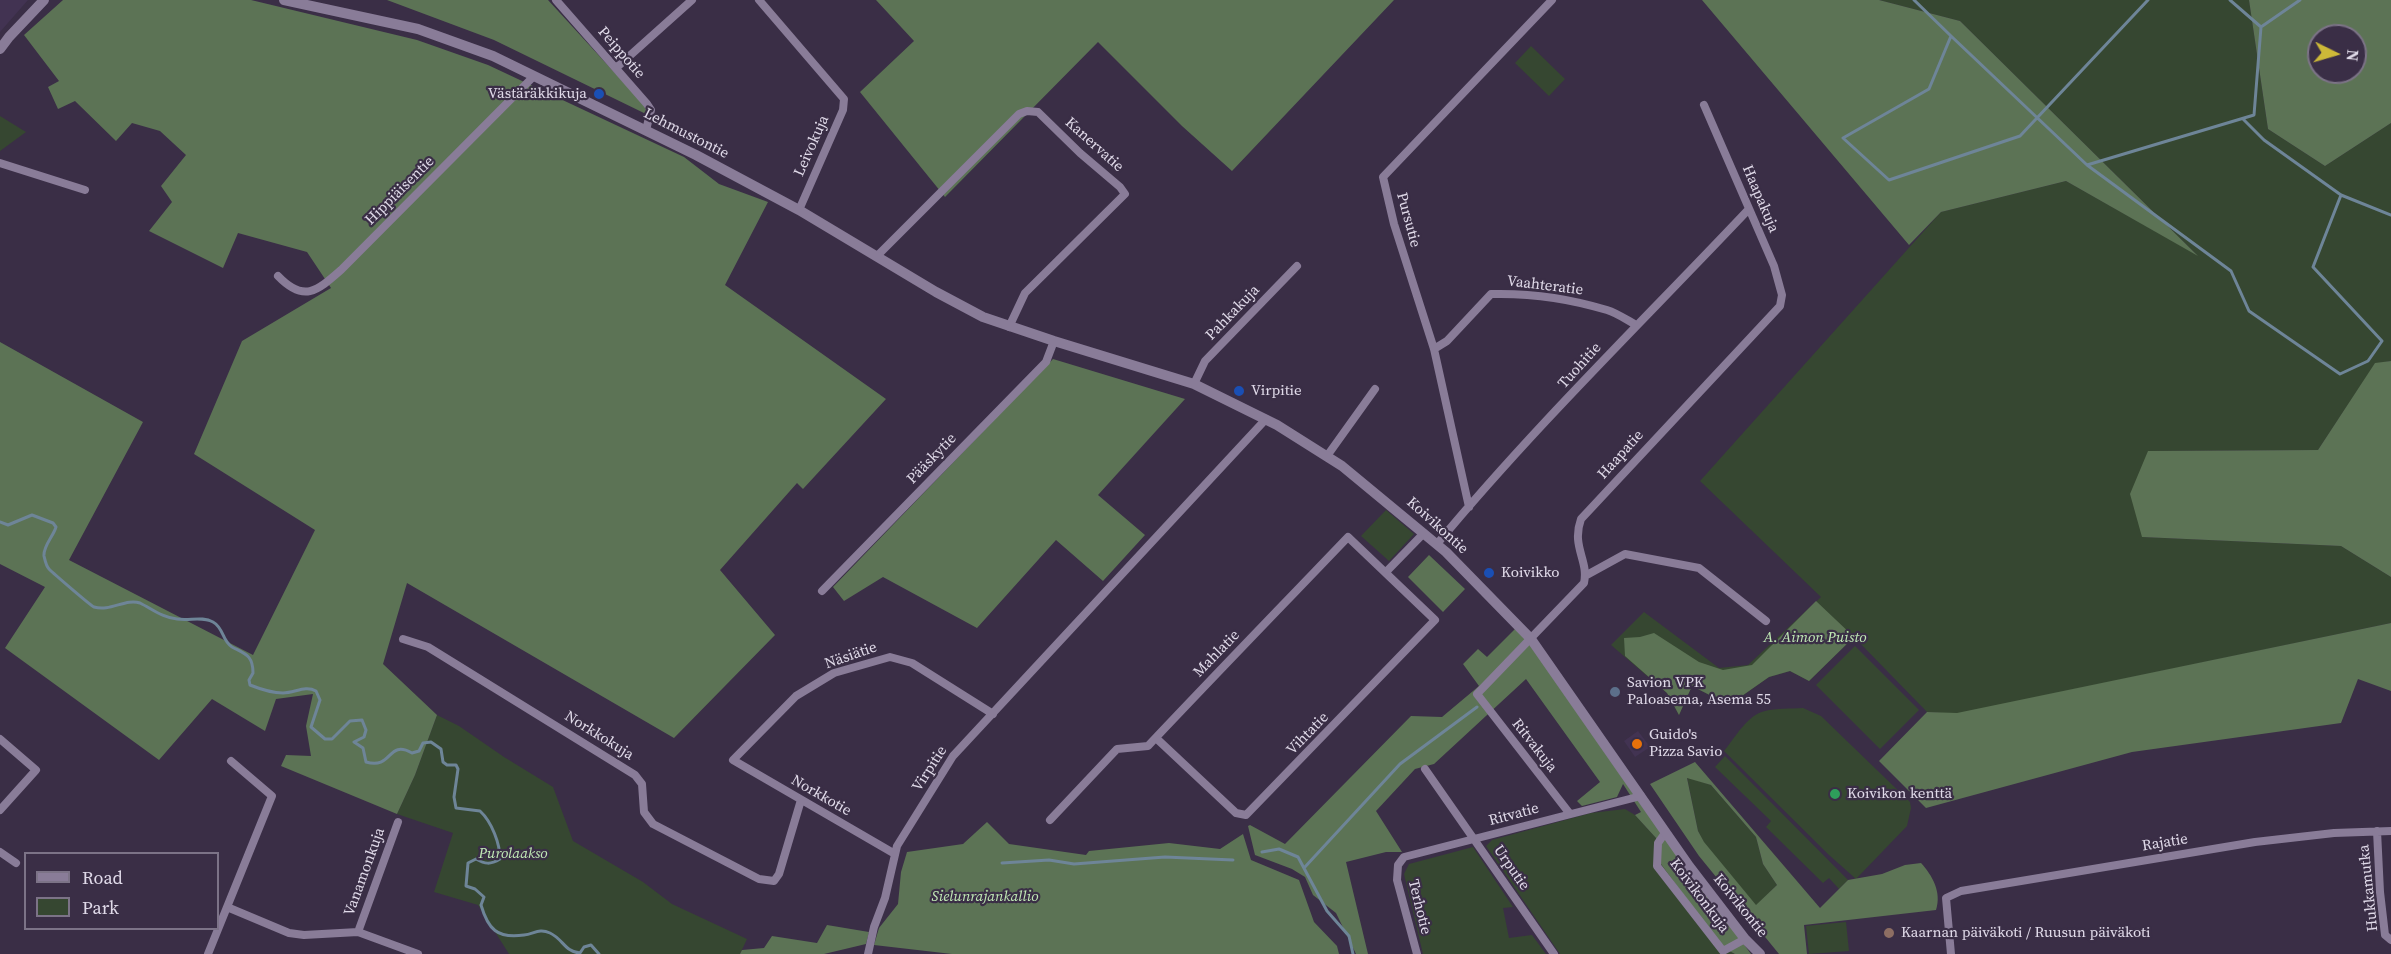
<!DOCTYPE html>
<html>
<head>
<meta charset="utf-8">
<style>
	body { margin:0 }
	#map { position:relative; width:2391px; height:954px; overflow:hidden; background:#3a2e46; font-family:"Source Serif 4",serif }
	canvas { display:block }
	.legend { position:absolute; left:24px; top:852px; width:195px; height:78px; box-sizing:border-box; background:#3a2e46; border:2px solid #7c7387; margin:0; padding:8px 10px; list-style:none; font-size:18px; color:#e0dae9 }
	.legend li { display:flex; align-items:center; gap:12px; height:30px }
	.legend b { width:30px; border:2px solid #7c7387 }
	.north { position:absolute; left:2307px; top:24px; width:60px; height:60px; box-sizing:border-box; background:#3a2e46; border:2px solid #7c7387; border-radius:50%; rotate:95deg; font-size:16px; font-weight:700; line-height:24px; text-align:center; color:#e0dae9 }
	.north::after { content:''; display:block; margin:auto; width:21px; height:27px; background:#cdb938; clip-path:polygon(50% 0,100% 100%,50% 72%,0 100%) }
</style>
</head>
<body>
<div id="map">
<canvas width="2391" height="954"></canvas>
<ul class="legend">
<li><b style="height:8px;background:#897c98"></b>Road</li>
<li><b style="height:16px;background:#364731"></b>Park</li>
</ul>
<div class="north">N</div>
</div>
<script>
const ctx = document.querySelector('canvas').getContext('2d');
ctx.lineJoin = 'round';
function paint(path, color) { ctx.fillStyle = color; ctx.fill(path, 'evenodd'); }
function stroke(path, color, width, dash) { ctx.strokeStyle = color; ctx.lineWidth = width; ctx.lineCap = dash ? 'butt' : 'round'; ctx.setLineDash(dash || []); ctx.stroke(path); }
function label(font, color, halo, rows, align = 'center') {
  ctx.font = font + ' "Source Serif 4",serif'; ctx.lineWidth = 4.5; ctx.setLineDash([]); ctx.textBaseline = 'middle'; ctx.strokeStyle = halo; ctx.fillStyle = color; for (const [text, x, y, turn = 0] of rows) {
    ctx.save(); ctx.translate(x, y); ctx.rotate((+turn || 0) * Math.PI / 180); ctx.textAlign = isNaN(turn) ? turn : align; if (halo) ctx.strokeText(text, 0, 0); ctx.fillText(text, 0, 0); ctx.restore();
  }
}
paint(new Path2D(`
	M0 0H28L0 32Z
	M1638 731 1650 747 1635 757 1624 741Z`), '#423352');
paint(new Path2D(`
	M1879 0H2249L2268 129 2325 166 2391 123V361L2375 364 2318 450 2148 451 2142 537 2341 546 2391 577V623L1957 714 1927 712 1854 637 1809 681 1790 671 1769 677 1729 705 1692 686 1679 715 1667 693 1611 645 1644 612 1719 668 1748 665 1821 597 1700 481 1941 212 2066 181 2196 254 1960 21Z
	M1531 46 1565 79 1549 96 1515 63Z
	M0 116 26 132 0 151Z
	M1386 510 1414 534 1389 561 1361 536Z
	M1855 646 1919 710 1880 749 1816 685Z
	M1803 708 1821 716 1910 802 1911 808 1907 826 1856 879 1829 855 1724 751C1735 738 1747 715 1765 711 1776 708 1791 709 1803 708Z
	M437 715 459 726 504 757 553 787 573 841 643 882 672 904 747 939 740 954H509L478 905 434 892 453 833 397 814 415 775Z
	M1725 756 1848 880 1839 889 1829 878 1823 883 1766 827 1771 821 1715 767Z
	M1687 777 1711 785 1756 837 1763 864 1777 885 1756 906 1704 843 1698 831Z
	M1625 809 1635 815 1656 838 1662 864 1722 947 1735 954H1560L1486 846 1492 840 1591 813Z
	M1473 847 1513 907 1503 908 1509 938 1532 935 1546 954H1423L1404 874 1409 864Z
	M1846 922 1849 951 1809 954 1806 926Z`), '#364731');
paint(new Path2D(`
	M63 0H251L417 40 488 65 684 157 719 184 768 202 725 285 886 399 803 489 797 483 720 570 775 635 674 738 407 583 383 664 437 715 415 775 397 814 281 766 286 755 311 756 306 726 313 694 276 699 265 731 212 699 159 760 5 648 45 587 0 564V342L143 422 69 560 253 655 315 530 194 454 242 341 331 288 307 252 238 233 223 268 149 231 172 202 161 186 186 155 160 131 132 123 116 141 75 101 58 109 48 87 59 81 24 35Z
	M387 0H548L647 108 646 114 494 40Z
	M876 0H1394L1232 171 1182 126 1098 42 945 197 860 92 914 41Z
	M1702 0H1879L1960 21 2198 256 2066 181 1941 212 1909 245Z
	M2249 0H2391V123L2325 166 2268 129ZM2319 36H2355V72H2319Z
	M1053 359 1185 399 1098 495 1145 535 1103 581 1056 540 977 628 883 577 844 601 833 587Z
	M2391 361V577L2341 546 2142 537 2130 494 2148 451 2318 450 2375 363Z
	M1429 555 1465 589 1443 612 1408 577Z
	M1816 601 1854 637 1809 681 1790 671 1769 677 1729 705 1692 686 1679 715 1667 693 1625 656 1624 638 1640 637 1654 633 1699 662 1723 670 1752 665Z
	M2391 623V691L2358 679 2341 723 2132 752 1926 808 1879 761 1927 712 1957 713Z
	M1515 629 1526 639 1644 809 1751 954H1735L1722 947 1661 864 1656 838 1635 815 1641 812 1623 784 1617 797 1582 806 1577 801 1600 782 1526 679 1434 764 1415 769 1376 811 1402 852H1386L1346 862 1368 954H1356L1336 913 1313 895 1305 877 1292 869 1255 855 1248 826 1250 825 1285 844 1411 716 1442 717 1479 686 1463 664 1478 649 1487 657Z
	M1695 762 1820 908 1848 880 1882 874 1905 865 1921 863C1932 875 1942 892 1936 910L1804 925 1807 954H1779L1699 856 1650 784ZM1687 778 1711 785 1756 837 1763 864 1777 885 1756 905 1704 842 1698 831Z
	M987 822 1009 844 1086 855 1089 851 1169 843 1220 849 1243 834 1251 860 1299 880 1314 922 1337 946 1339 954H952L874 945 879 928 898 904 901 872 907 852 963 844Z
	M827 925 869 932 866 944 824 954H740L742 950 764 948 772 936 817 943Z`), '#5c7355');
stroke(new Path2D(`
	M1914 0 1951 36 1929 89 1843 138 1889 180 2020 136 2148 0
	M2261 27 2300 0
	M1951 36 2087 165 2231 271 2249 311 2340 374 2368 361 2382 341 2313 267 2341 195
	M2243 119 2264 140 2341 195 2391 215
	M2087 165 2254 115 2261 27 2230 0
	M0 522 8 525 32 515 53 523 56 527C53 537 43 546 44 556 45 560 46 566 49 569 53 573 91 606 94 607 110 612 126 598 140 603 152 609 163 618 177 619 190 621 202 616 213 622 224 628 222 641 232 647 245 654 253 655 253 673L249 680 250 685C260 689 272 693 283 693 295 693 305 685 316 691L320 700 311 727 325 739H332L350 721 362 720 366 730 364 737 354 742 363 748 366 762C393 770 387 739 412 753L419 751 423 743 431 742 441 749 443 762 447 765H456L458 769 454 797 456 808 480 811C492 822 500 844 500 859 490 865 485 864 476 859L468 863 466 886 475 889 484 897 481 905C488 929 497 939 524 935 534 934 539 928 550 933 563 939 565 952 580 953L584 947 591 945 599 954
	M1262 852 1279 849 1298 857 1327 911 1349 936 1353 954
	M1002 863 1049 860 1074 864 1165 857 1233 860
	M1304 868 1400 764 1477 707`), '#6e8598', 3);
stroke(new Path2D(`
	M556 0 647 104 651 110 646 130
	M759 0 844 99 843 110 799 210
	M616 68 692 0
	M0 163 85 190
	M877 256 1019 114 1027 111 1038 112 1080 153 1120 187 1125 194 1025 293 1009 327
	M278 276C304 303 317 291 341 270L533 77
	M1434 349 1447 341 1491 294C1529 293 1571 299 1607 310 1617 313 1627 320 1636 325
	M1194 384 1205 361 1297 266
	M1327 456 1375 389
	M1469 507 1434 349 1394 224 1383 177 1552 0
	M1437 544C1534 427 1644 320 1748 210
	M1386 572 1424 533
	M1585 576 1625 554 1699 568 1766 621
	M822 591 1046 362 1054 341
	M403 639 428 647 635 775 642 784 644 812 653 824 759 879 774 881 779 874 801 800
	M0 739 36 770 0 810
	M1425 769 1554 954
	M1570 814 1477 694 1584 583C1589 560 1571 547 1581 519L1780 306 1782 295 1774 266 1704 105
	M1050 820 1117 749 1148 746C1214 676 1281 607 1348 537L1435 620 1246 815 1236 813 1156 738
	M2377 831 2380 892 2385 935 2391 940
	M1665 833 1658 843 1657 866 1723 951 1745 939
	M0 852 16 863
	M895 854 733 760 796 696 834 673 890 657 912 663 993 714
	M227 907 289 933 304 935 358 932 418 954
	M358 932 398 822
	M208 954 272 796 231 761
	M868 954 874 927 885 898 897 846 953 756 1266 419
	M1417 954 1397 880 1398 865 1404 857 1641 796
	M1951 954 1946 898 1961 891 2255 842 2334 833 2391 831`), '#897c98', 8);
stroke(new Path2D(`
	M284 0 418 29 493 56 696 155 799 210 936 292 983 317 1054 341 1194 384 1277 425 1342 466 1446 552 1531 639 1689 866 1745 939 1760 954
	M0 49 9 37 44 0`), '#897c98', 10);
for (const [x, y, r, color] of [
	[599,94,6,"#1a4fb4"],
	[1239,391,6,"#1a4fb4"],
	[1489,573,6,"#1a4fb4"],
	[1615,692,6,"#5c6f8a"],
	[1637,744,6,"#e8710a"],
	[1835,794,6,"#2e9e5b"],
	[1889,933,6,"#8d6e63"]
]) { const dot = new Path2D(); dot.arc(x, y, r, 0, 2 * Math.PI); ctx.fillStyle = color; ctx.fill(dot); stroke(dot, '#3a2e46', 2); }
label('15px', '#e0dae9', '#3a2e46', [
	["Peippotie",621,53,49],
	["Lehmustontie",686,134,27],
	["Kanervatie",1094,145,42],
	["Leivokuja",812,146,-66],
	["Hippiäisentie",400,191,-45],
	["Haapakuja",1760,199,67],
	["Pursutie",1408,220,75],
	["Vaahteratie",1545,286,7],
	["Pahkakuja",1233,313,-46],
	["Tuohitie",1580,366,-48],
	["Haapatie",1621,455,-48],
	["Pääskytie",932,459,-46],
	["Koivikontie",1437,526,42],
	["Mahlatie",1217,654,-46],
	["Näsiätie",851,656,-19],
	["Vihtatie",1308,734,-46],
	["Norkkokuja",599,736,32],
	["Ritvakuja",1534,746,52],
	["Virpitie",930,769,-57],
	["Norkkotie",821,796,30],
	["Ritvatie",1514,815,-15],
	["Rajatie",2165,843,-9],
	["Urputie",1511,868,55],
	["Vanamonkuja",365,872,-70],
	["Hukkamutka",2369,888,-96],
	["Koivikonkuja",1699,896,53],
	["Koivikontie",1740,906,51],
	["Terhotie",1419,907,76]
]);
label('15px', '#e0dae9', '#3a2e46', [
	["Västäräkkikuja",587,94,"right"],
	["Virpitie",1251,391],
	["Koivikko",1501,573],
	["Savion VPK",1627,683],
	["Paloasema, Asema 55",1627,700],
	["Guido's",1649,735],
	["Pizza Savio",1649,752],
	["Koivikon kenttä",1847,794],
	["Kaarnan päiväkoti / Ruusun päiväkoti",1901,933]
], 'left');
label('italic 15px', '#c0eab5', '#3a2e46', [
	["A. Aimon Puisto",1815,638],
	["Purolaakso",513,854],
	["Sielunrajankallio",985,897]
]);
</script>
</body>
</html>
